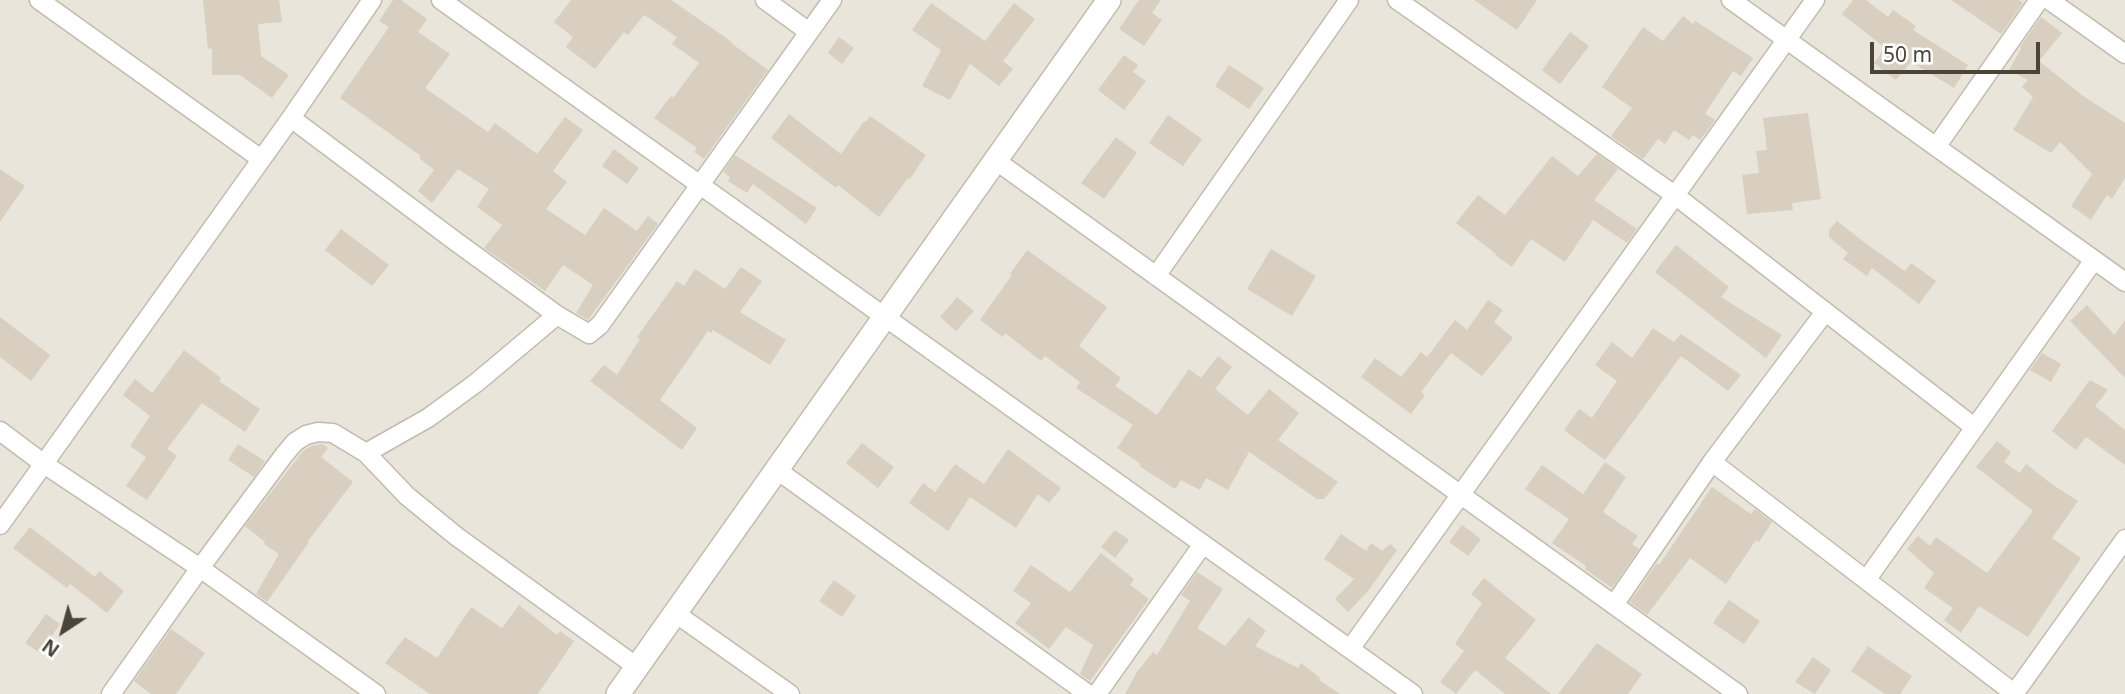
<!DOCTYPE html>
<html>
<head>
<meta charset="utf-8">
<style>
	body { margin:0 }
	#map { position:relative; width:2125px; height:694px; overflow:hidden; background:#f6f3ec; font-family:"Noto Sans",sans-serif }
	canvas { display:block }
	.north { position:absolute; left:28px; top:596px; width:70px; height:70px; -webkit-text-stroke:5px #fff; paint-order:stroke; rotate:216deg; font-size:19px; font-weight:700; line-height:28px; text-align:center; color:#4b4439 }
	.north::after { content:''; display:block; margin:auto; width:24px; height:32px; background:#4b4439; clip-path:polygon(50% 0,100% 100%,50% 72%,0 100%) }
	.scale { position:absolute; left:1870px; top:42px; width:170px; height:32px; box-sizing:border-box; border:4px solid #4b4439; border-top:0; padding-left:9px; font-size:21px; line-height:24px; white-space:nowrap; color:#4b4439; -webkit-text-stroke:5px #fff; paint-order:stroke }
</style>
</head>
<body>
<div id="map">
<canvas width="2125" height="694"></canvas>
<div class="north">N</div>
<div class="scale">50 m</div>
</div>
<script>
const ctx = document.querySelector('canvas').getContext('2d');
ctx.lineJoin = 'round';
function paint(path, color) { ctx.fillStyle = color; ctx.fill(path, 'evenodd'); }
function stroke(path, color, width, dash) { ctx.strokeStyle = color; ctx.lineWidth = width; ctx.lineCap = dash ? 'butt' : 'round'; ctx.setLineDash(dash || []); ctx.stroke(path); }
paint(new Path2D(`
	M0 0H2125V694H0Z`), '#eae5da');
paint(new Path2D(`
	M203 0H279L282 22 258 24 261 56 289 75 272 98 240 75H212V48L208 49Z
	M393 0H401L427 19 418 32 450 54 425 88 488 132 495 123 537 154 565 117 583 130 553 171 567 182 546 209 585 235 604 208 637 231 648 216 658 224 588 320 576 313 593 285 563 265 545 291 484 248 502 225 477 207 489 189 458 169 432 203 418 191 434 170 419 158 421 156 340 98 389 27 379 21Z
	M571 0H671L732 42 731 43 768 70 704 159 694 152 697 148 654 118 671 96 673 98 699 63 672 44 677 37 644 15 628 35 624 32 595 69 566 47 573 37 554 22Z
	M1139 0H1161L1152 13 1162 20 1144 46 1119 29Z
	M1474 0H1537L1517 30Z
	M1853 0H1866L1888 17 1893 10 1916 26 1913 30 1968 65 1954 88 1911 62 1896 80 1874 63 1885 48 1842 14Z
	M1951 0H2019L2023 3 2001 34Z
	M931 3 985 41 1014 3 1035 19 1003 61 1013 69 999 86 970 64 950 100 922 86 941 50 912 30Z
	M1683 16 1693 24 1695 21 1753 58 1741 76 1733 71 1705 114 1715 120 1700 140 1693 135 1689 140 1674 130 1665 144 1658 139 1643 159 1611 136 1632 108 1602 87 1643 27 1663 41Z
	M2041 17 2062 33 2039 61 2083 96 2125 123V178L2112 199 2107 195 2091 220 2071 206 2092 174 2060 142 2051 153 2013 130 2033 97 2022 87 2028 80 2009 70 2021 49 2020 47Z
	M1570 32 1589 46 1560 84 1542 70Z
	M839 37 854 48 842 64 828 53Z
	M1124 55 1138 65 1133 72 1146 81 1124 110 1098 90Z
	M1229 65 1264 88 1249 109 1215 86Z
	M1808 113 1821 199 1792 203 1793 210 1747 214 1742 175 1759 173 1756 151 1767 150 1763 118Z
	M789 114 841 154 864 121 866 122 870 116 926 155 910 179 908 178 879 217 838 185 836 188 771 138Z
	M1168 115 1202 139 1183 166 1149 143Z
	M1116 137 1137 153 1104 199 1081 183Z
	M614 149 639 168 627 184 602 166Z
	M1597 154 1618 169 1594 200 1637 229 1627 243 1593 220 1565 262 1531 239 1512 267 1495 255 1496 254 1456 223 1478 195 1505 215 1552 156 1578 176Z
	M735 155 817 208 806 224 753 184 747 193 728 181 730 177 723 172Z
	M0 169 25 186 0 222Z
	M1837 221 1865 243 1905 271 1911 263 1936 281 1919 304 1872 268 1867 276 1843 259 1848 253 1829 237V230Z
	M341 229 389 265 372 286 325 250Z
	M1676 245 1729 287 1721 297 1782 335 1766 358 1655 272Z
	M1271 249 1316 276 1292 316 1247 289Z
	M1027 250 1107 307 1079 346 1121 378 1115 386 1157 415 1189 369 1201 378 1218 356 1232 367 1215 389 1248 415 1269 389 1299 413 1278 440 1338 482 1324 499H1317L1249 452 1228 490 1206 478 1200 490 1181 480 1175 489 1139 466 1141 464 1117 448 1133 425 1076 388 1080 382 1045 356 1041 361 1005 333 1003 337 980 320 1012 275 1010 274Z
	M741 267 762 281 740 312 786 340 770 365 713 330 711 333 708 331 660 400 697 428 682 450 590 381 604 365 617 375 640 339 637 337 677 281 684 286 695 269 725 289Z
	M957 297 974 311 956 331 940 317Z
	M1488 300 1503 310 1494 322 1513 338 1482 376 1451 353 1421 392 1425 395 1411 414 1361 377 1375 358 1401 377 1421 352 1427 357 1455 320 1467 330Z
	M2087 305 2114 335 2125 320V378L2070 321Z
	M0 317 50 355 31 381 0 357Z
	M1653 328 1674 342 1681 334 1741 375 1728 391 1681 356 1605 460 1564 430 1579 409 1592 418 1617 381 1595 365 1612 342 1632 358Z
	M184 350 221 378 219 381 260 409 245 432 202 403 167 449 177 456 147 500 126 486 146 457 130 446 150 416 123 395 135 379 152 393Z
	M2042 353 2061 364 2051 382 2030 370Z
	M2090 380 2108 390 2095 406 2125 430V465L2086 437 2076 450 2052 431Z
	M1997 441 2011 452 2004 462 2020 473 2026 464 2053 485 2078 501 2052 538 2081 558 2028 637 1979 606 1961 633 1944 620 1953 608 1924 588 1934 573 1907 549 1918 536 1930 546 1936 537 1987 573 2033 511 1976 467Z
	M862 443 894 467 878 488 846 463Z
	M238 444 265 461 254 477 228 460Z
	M322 444 328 448 321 457 353 482 308 541 309 542 267 602 256 594 279 554 264 544 265 542 245 526 303 451 311 446Z
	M1008 449 1061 488 1049 503 1038 494 1016 528 970 497 948 531 909 503 923 483 935 492 955 464 984 484Z
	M1605 462 1626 477 1603 512 1638 536 1632 544 1639 549 1612 588 1585 569 1586 566 1552 543 1569 519 1525 489 1542 465 1583 494Z
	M1712 487 1751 514 1755 509 1772 522 1759 542 1756 540 1726 584 1690 558 1647 615 1630 602 1657 563 1659 565Z
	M1462 525 1481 539 1468 556 1449 542Z
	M30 527 95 577 99 571 124 591 107 613 70 584 67 588 13 548Z
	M1115 530 1129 540 1115 558 1101 547Z
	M1341 534 1366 551 1371 543 1382 551 1390 544 1397 550 1368 591 1348 612 1335 599 1354 579 1324 559Z
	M1101 553 1134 579 1130 585 1149 599 1090 681 1080 674 1093 645 1066 627 1049 649 1015 623 1031 603 1013 591 1031 565 1070 592Z
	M1197 572 1223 589 1197 628 1225 646 1249 617 1266 631 1255 646 1298 668 1301 663 1320 678 1319 680 1340 694H1125L1137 672 1153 652 1157 655 1190 601 1181 595Z
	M1484 578 1536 620 1505 658 1551 694H1505L1475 670 1456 694 1440 682 1464 651 1455 644 1482 603 1471 594Z
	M834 580 856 596 842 617 819 601Z
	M1729 600 1760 621 1744 644 1713 623Z
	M519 605 557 635 560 631 574 641 538 694H430L385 663 405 637 437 658 471 607 502 628Z
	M46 614 60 624 40 653 25 643Z
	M171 629 205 653 176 694H151L134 681Z
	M1597 643 1642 674 1628 694H1558Z
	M1868 646 1912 676 1900 694H1885L1851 671Z
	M1813 657 1831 670 1815 694 1795 682Z`), '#d8cfc1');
const minor = new Path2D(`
	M39 0 261 159
	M441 0 1413 694
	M765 0 809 32
	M1397 0 1676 196 1974 427
	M1731 0 2125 282
	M2049 0 2125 54
	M291 118 455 241 557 315 589 334 600 325 832 0
	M1936 147 2039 0
	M995 160 1738 694
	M1156 276 1349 0
	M0 431 44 464 200 568 376 694
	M366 453 428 418 476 383 557 315
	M1712 462 2015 694
	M777 470 1088 694
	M0 525 291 118 372 0
	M1867 579 2094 260
	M1614 605 1712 462 1825 312
	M675 613 790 694
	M1350 649 1815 0
	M111 694 200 568 284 455 295 442 306 435 318 432 333 433 366 453 407 496 456 536 637 667
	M1097 694 1203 544
	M2014 694 2125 539`);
const tertiary = new Path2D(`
	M618 694 1109 0`);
stroke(minor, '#c2bbae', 21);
stroke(tertiary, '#c2bbae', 26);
stroke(minor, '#fff', 18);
stroke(tertiary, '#fff', 23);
</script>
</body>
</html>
